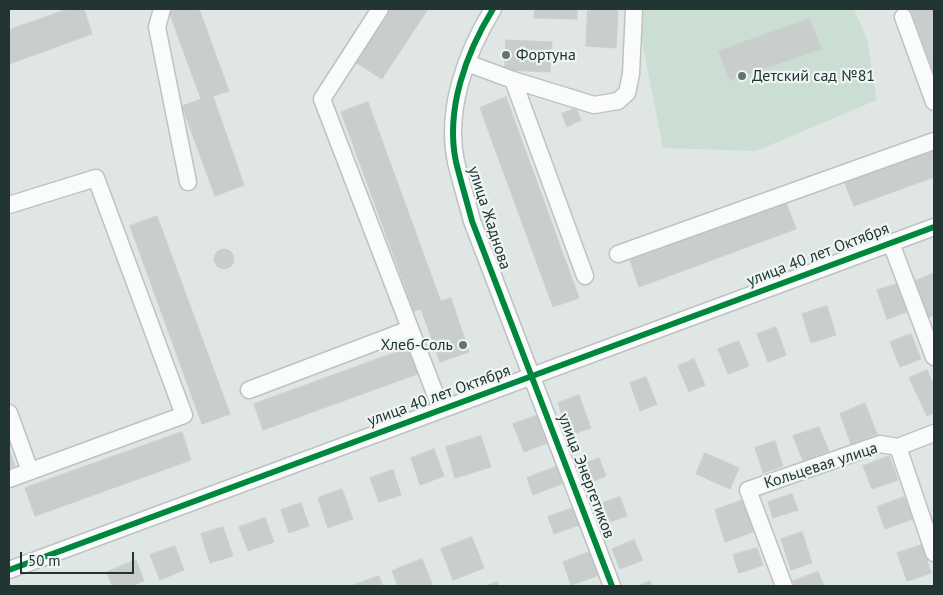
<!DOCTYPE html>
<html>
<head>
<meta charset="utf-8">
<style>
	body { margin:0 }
	#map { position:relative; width:943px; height:595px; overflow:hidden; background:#e0e6e4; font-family:"PT Sans",sans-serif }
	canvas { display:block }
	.frame { position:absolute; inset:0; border:10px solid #213633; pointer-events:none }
	.scale { position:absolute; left:20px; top:552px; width:114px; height:22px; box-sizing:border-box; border:2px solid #213633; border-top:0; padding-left:6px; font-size:15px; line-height:18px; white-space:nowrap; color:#213633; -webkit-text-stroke:4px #eef5f3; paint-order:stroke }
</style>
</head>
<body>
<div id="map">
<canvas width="943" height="595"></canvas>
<div class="frame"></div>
<div class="scale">50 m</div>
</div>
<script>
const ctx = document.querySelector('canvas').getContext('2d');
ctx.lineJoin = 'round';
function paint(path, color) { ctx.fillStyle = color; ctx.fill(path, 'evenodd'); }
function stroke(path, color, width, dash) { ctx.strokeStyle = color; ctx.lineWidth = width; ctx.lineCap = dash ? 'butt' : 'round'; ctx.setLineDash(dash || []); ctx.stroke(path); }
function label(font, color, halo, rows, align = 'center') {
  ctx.font = font + ' "PT Sans",sans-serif'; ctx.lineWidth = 4.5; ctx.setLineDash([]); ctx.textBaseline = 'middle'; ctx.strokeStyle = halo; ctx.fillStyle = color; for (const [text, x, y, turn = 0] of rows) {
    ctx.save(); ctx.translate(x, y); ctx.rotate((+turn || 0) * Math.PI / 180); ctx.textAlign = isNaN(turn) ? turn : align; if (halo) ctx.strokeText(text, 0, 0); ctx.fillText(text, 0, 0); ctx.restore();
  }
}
paint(new Path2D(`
	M642 9H854L867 39 877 100 756 151 663 148 638 21Z`), '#cbded3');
const building = new Path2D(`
	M68 9H84L92 34 9 64V30Z
	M178 9H199L229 91 213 96 244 185 215 196 182 106 201 99 169 12Z
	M390 9H428L382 79 355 62Z
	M535 9H577V19L534 18Z
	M588 9H618L616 48 586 46Z
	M915 9H934V73L911 10Z
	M810 19 821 49 730 80 719 51Z
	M506 40 552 42 550 72 505 70Z
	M506 97 579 298 553 307 480 108Z
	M368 102 441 302 414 311 341 112Z
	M576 108 581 120 567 127 562 114Z
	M934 147V177L854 206 843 179Z
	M786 202 796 229 639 287 630 260Z
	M157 216 230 414 202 424 130 226Z
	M214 259a10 10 0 1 1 20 0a10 10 0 1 1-20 0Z
	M934 273V299L913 282Z
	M913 282 934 299V315L927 318Z
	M897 284 907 312 887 319Z
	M897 284 887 319 877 290Z
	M451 298 469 352 440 362 421 309Z
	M827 306 836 335 811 343 802 314Z
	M776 327 786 355 768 362 757 334Z
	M911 334 921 359 900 367 890 342Z
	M739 341 749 366 728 374 718 349Z
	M411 347 420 373 263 430 254 404Z
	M694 359 705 385 689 392 678 366Z
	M927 370 934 386V413L927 416 909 378Z
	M646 377 657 404 640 411 630 383Z
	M579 395 591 428 558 403Z
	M558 403 591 428 570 435Z
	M865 403 877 434 851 444 840 414Z
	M539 415 550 442 524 452 513 424Z
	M819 427 829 451 803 461 793 436Z
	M182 432 191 460 35 516 25 488Z
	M481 436 491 467 455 478 446 447Z
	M775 441 783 466 763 473 755 448Z
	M434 449 444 476 420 485 411 458Z
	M9 450 15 466 9 468Z
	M705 453 739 468 730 489 696 474Z
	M889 456 898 480 872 489 863 466Z
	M599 458 606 476 589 483 581 465Z
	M558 466 564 483 533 495 527 478Z
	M393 470 401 495 379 502 370 478Z
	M342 489 353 519 328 528 318 498Z
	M792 494 798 510 773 518 768 502Z
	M620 497 627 516 604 524 597 505Z
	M904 497 913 519 885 529 877 507Z
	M743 500 753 532 725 542 715 510Z
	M301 503 309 526 289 533 281 510Z
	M573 508 579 525 554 534 548 517Z
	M265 518 274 542 248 551 239 527Z
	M223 527 233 556 210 563 201 534Z
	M802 532 812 563 791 570 781 539Z
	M472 537 484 568 453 580 441 549Z
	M634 540 643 560 620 569 612 549Z
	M922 545 931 573 907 581 897 553Z
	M175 546 184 570 160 580 150 555Z
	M757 548 763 565 739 573 733 555Z
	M592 551 600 575 571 585 563 562Z
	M422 559 433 586H398L392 571Z
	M136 560 144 581 131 586H112L107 572Z
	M818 572 824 586H796L793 581Z
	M379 576 383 586H351Z
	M650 581 652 586H637Z
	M497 582 498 586H486Z`);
paint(building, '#c9cecd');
stroke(building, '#c9cfcd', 1);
const minor = new Path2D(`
	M162 9 157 27 188 182
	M380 9 322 99 441 409
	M493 9C466 53 445 110 456 162 461 182 467 202 472 221L612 586
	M903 17 934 102
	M467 63 513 80 585 276
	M513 80 594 105 618 101 627 93 631 74 634 9
	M9 205 96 178 184 415 9 479
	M891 243 934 357
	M618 254 934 141
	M249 390 410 329
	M9 413 30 471
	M898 447 934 553
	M9 570 934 227
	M784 586 748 490 880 444 898 447 934 433`);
stroke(minor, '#bdc3c1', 19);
stroke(minor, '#fafbfb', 16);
stroke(new Path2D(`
	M493 9C466 53 445 110 456 162 461 182 467 202 472 221L612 586
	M9 570 934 227`), '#00873e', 6);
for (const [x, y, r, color] of [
	[506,55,5,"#647471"],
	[742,76,5,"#647471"],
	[463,345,5,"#647471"]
]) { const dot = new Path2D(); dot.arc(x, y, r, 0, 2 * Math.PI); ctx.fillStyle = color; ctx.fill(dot); stroke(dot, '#eef5f3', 2); }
label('16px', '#213633', '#eef5f3', [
	["Фортуна",516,55],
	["Детский сад №81",752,76],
	["Хлеб-Соль",453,345,"right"]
], 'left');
label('16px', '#213633', '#eef5f3', [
	["улица Жаднова",489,218,72],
	["улица 40 лет Октября",818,255,-21],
	["улица 40 лет Октября",439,396,-20],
	["Кольцевая улица",821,466,-18],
	["улица Энергетиков",586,476,69]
]);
</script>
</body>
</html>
